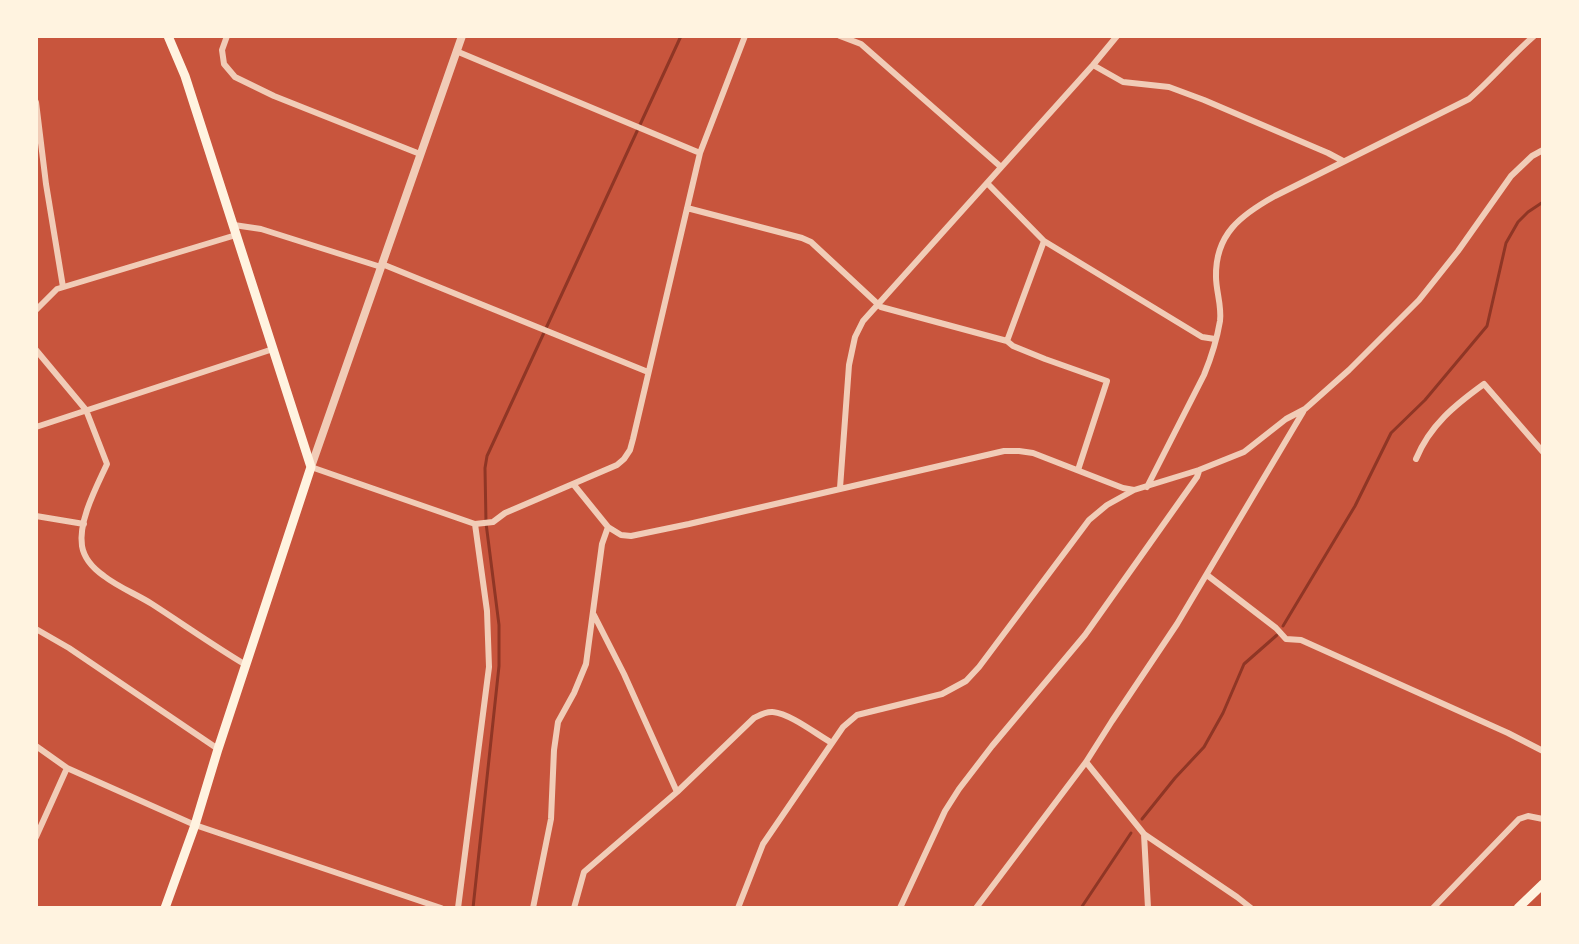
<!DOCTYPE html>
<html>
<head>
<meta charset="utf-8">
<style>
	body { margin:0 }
	#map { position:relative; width:1579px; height:944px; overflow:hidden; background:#c8553d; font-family:"Noto Serif",serif }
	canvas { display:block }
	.frame { position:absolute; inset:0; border:38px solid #fff3e0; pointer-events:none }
</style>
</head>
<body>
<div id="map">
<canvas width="1579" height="944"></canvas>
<div class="frame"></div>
</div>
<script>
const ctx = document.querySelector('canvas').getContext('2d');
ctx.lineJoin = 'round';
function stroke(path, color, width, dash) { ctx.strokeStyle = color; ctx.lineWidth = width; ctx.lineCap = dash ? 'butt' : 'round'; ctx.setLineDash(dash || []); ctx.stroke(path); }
stroke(new Path2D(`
	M1283 626 1355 506 1391 433 1425 400 1487 326 1506 243 1518 222 1528 212 1543 202
	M1142 819 1175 778 1204 747 1223 713 1244 664 1277 635
	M473 908 499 666V625L486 523 485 468 487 456 681 36
	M1081 908 1131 833`), '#8f3625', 3);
stroke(new Path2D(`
	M227 36 222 50 224 64 235 77 274 96 420 154
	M840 36 861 44 1001 167
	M456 51 700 153
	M1093 65 1123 82 1169 87 1204 100 1328 153 1343 161
	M36 102 46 184 63 287
	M987 183 1044 241 1202 337 1215 339
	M687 208 802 238 811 242 881 307 1007 341 1013 346 1045 359 1107 381 1078 470
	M234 225 261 229 381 267
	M382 264 648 372
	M36 310 57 289 236 235
	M1007 341 1044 241
	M36 350 86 410 107 464C97 486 78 521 82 546 84 558 94 569 104 576 118 587 136 594 152 604 183 624 214 646 246 665
	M36 427 273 349
	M1416 459C1430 425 1455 405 1484 384L1543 452
	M311 467 475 524 493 522 505 513 617 465 624 459 630 450 633 439 700 153 745 36
	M574 485 608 527 621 535 631 536 689 524 1004 451H1019L1033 453 1123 488 1134 490
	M1147 487 1204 375C1211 358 1217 339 1220 321 1222 306 1216 291 1216 277 1215 234 1241 215 1275 196L1469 99C1492 79 1511 56 1534 36
	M840 488 849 365 855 337 863 321 1093 65 1117 36
	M36 516 84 524
	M1207 575 1276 628 1286 639 1301 640 1508 733 1543 751
	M594 615 624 674 677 792
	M36 629 69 648 218 749
	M36 746 67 768 195 825 441 908
	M1086 762 1144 834 1237 897 1251 908
	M1144 834 1148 908
	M36 837 67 768
	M458 908 489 667 487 611 475 524
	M533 908 551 819 554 750 558 722 574 693 586 664 602 544 608 527
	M574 908 584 872 677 792 754 718C760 715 766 711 773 712 791 714 816 734 832 743
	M738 908 763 844 843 727 857 715 942 694 966 681 979 667 1089 520 1107 505 1134 490 1199 470 1244 452 1286 419 1305 409 1349 370 1419 300 1458 251 1511 176 1532 156 1543 150
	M900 908 945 811 959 789 992 746 1085 635 1197 477 1199 471
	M976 908 1086 762 1112 721 1177 624 1303 412
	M1433 908 1519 819 1528 816 1543 819`), '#f1ccb7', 6);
stroke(new Path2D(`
	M311 467 462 36`), '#f1ccb7', 8);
stroke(new Path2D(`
	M165 908 195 825 218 749 311 467 185 76 168 36
	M1518 908 1543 884`), '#fff3e0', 9);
</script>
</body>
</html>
